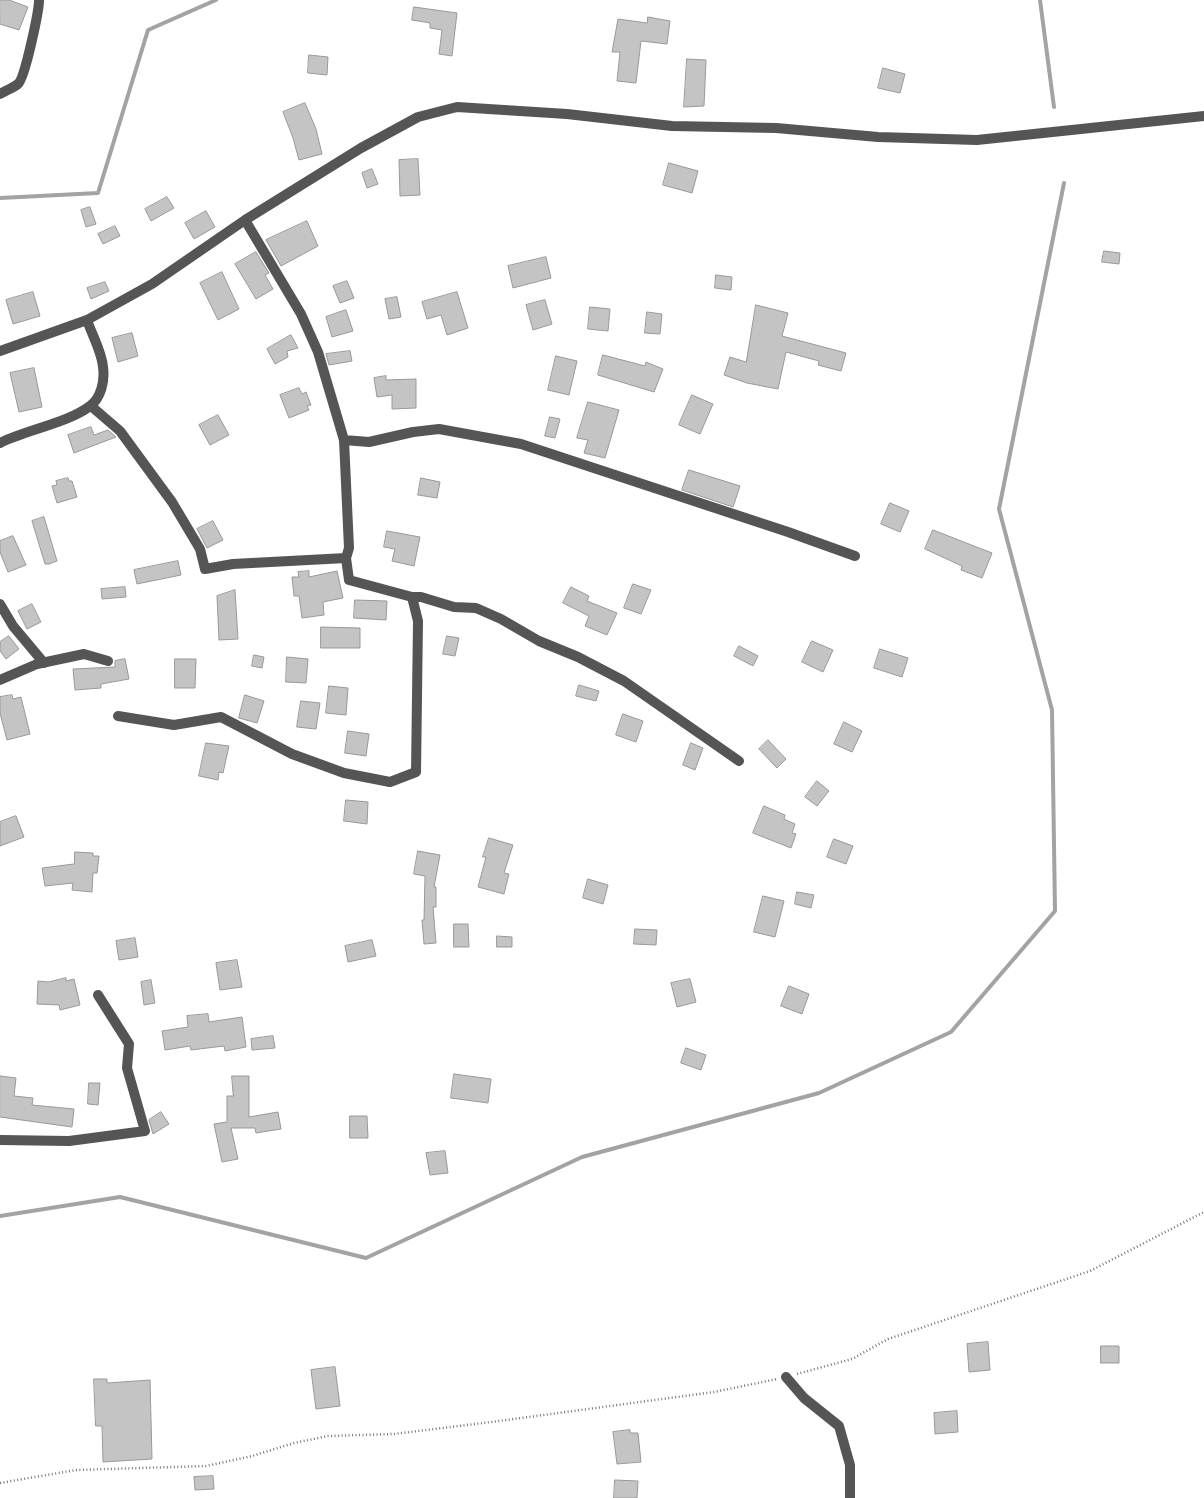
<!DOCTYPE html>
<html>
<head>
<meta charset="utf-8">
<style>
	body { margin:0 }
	canvas { display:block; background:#fff }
</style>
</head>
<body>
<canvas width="1204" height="1498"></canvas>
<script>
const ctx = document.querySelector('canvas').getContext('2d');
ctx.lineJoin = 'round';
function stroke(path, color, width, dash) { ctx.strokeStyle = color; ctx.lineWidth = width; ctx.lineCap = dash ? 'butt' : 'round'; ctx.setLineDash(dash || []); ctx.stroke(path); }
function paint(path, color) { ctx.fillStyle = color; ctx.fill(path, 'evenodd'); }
stroke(new Path2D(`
	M1040 0 1054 107
	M0 198 98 193 148 30 216 0
	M0 1216 120 1197 366 1258 582 1157 819 1093 951 1032 1055 911 1052 710 999 509 1064 183`), '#a3a3a3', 4);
const building = new Path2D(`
	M0 0H9L28 7 19 30 0 24Z
	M414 7 457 13 452 56 439 54 442 30 430 28V23L412 20Z
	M648 17 670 21 667 44 641 41 636 83 617 81 620 52H612L618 19 647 23Z
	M309 55 328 57 327 75 308 73Z
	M687 59 706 60 704 106 684 107Z
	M883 68 905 74 900 93 878 88Z
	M305 103 316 129 322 154 299 160 293 138 283 112Z
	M418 159 420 195 400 196 399 160Z
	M669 163 698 171 692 193 663 185Z
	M372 169 378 184 367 188 362 173Z
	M167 197 174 208 151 221 145 209Z
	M90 207 96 224 86 227 81 210Z
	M206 211 215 227 194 239 185 223Z
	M307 221 318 246 281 266 266 240Z
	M115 226 120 236 103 244 98 234Z
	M1104 251 1120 253 1119 264 1102 262Z
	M256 252 269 273 265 275 273 289 256 299 235 264Z
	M546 257 551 278 513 288 508 266Z
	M222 272 239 309 218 320 200 283Z
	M716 275 732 277 731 290 715 288Z
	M347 281 354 298 340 303 333 286Z
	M105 282 109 291 91 299 87 288Z
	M33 292 40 316 13 324 6 300Z
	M457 292 468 328 447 335 441 315 427 319 422 302Z
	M397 297 401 317 389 319 385 299Z
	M545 300 552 324 533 330 526 305Z
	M756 305 788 313 782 336 846 353 841 371 818 365 819 361 786 352 778 389 747 383 724 375 730 357 746 362Z
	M590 307 610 309 608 331 588 329Z
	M346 310 353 331 332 337 326 317Z
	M647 312 662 314 660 334 645 333Z
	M132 333 138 356 118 362 112 338Z
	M291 335 298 348 287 351 288 357 275 364 267 349Z
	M350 351 352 361 329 365 326 354Z
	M603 355 645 366 646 362 663 369 654 392 598 375Z
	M556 356 577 361 569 395 548 390Z
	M34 368 42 407 19 412 10 373Z
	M386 376V380L416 379V408L392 409V395L377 397 374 378Z
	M299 388 302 394 306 392 311 405 307 406 309 410 289 418 280 395Z
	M692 395 713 404 700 434 679 425Z
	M588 402 619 410 605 458 584 453 588 440 577 438Z
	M218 415 229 435 210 445 199 425Z
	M550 417 560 419 555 438 545 436Z
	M91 427 94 435 108 430 116 437 74 453 68 435Z
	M689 470 740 486 733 507 682 490Z
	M68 478 69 481H72L77 497 57 503 52 486 57 485 56 481Z
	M421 478 440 482 437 498 418 495Z
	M890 503 909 511 900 532 881 524Z
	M44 517 57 561 49 564H45L32 521Z
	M213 521 223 540 207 548 197 529Z
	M933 530 992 553 982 578 961 570 962 566 925 549Z
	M387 531 420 537 414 566 392 561 395 549 384 547Z
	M13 536 26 565 8 572 0 552V541Z
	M178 561 181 575 137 584 134 570Z
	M309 571V577L337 571 343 598 323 602 324 615 302 618 299 596H294L292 577H299L298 572Z
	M633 584 651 590 641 614 624 608Z
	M125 587 126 597 102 599 101 589Z
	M571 587 589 596 587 601 617 613 607 635 585 626 589 616 563 603Z
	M235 590 238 639 219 640 217 596Z
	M355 600 387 601 386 620 354 618Z
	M32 604 41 622 27 629 18 611Z
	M321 627 360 628V648H321Z
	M9 636 19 649 6 659 0 651V642Z
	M447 636 459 638 455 656 443 654Z
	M812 641 833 650 823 672 802 662Z
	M739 646 758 656 753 666 734 656Z
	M880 649 908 658 902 677 874 668Z
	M254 655 264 657 262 668 252 666Z
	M287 657 308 659 306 683 286 682Z
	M125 659 129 679 101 684V688L75 690 73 669 115 667V661Z
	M175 659H196L195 688H175Z
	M579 685 599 691 596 701 576 696Z
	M329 686 348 688 346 715 326 713Z
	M12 695 13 699 21 697 30 734 7 740 0 713V697Z
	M245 695 264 701 257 723 239 718Z
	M301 701 320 703 316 729 297 727Z
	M623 714 643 721 636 742 616 735Z
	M844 722 862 731 852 752 834 744Z
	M348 731 369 734 366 756 345 753Z
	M768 740 786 759 777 768 759 749Z
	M206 743 229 746 223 773 219 772 218 780 199 776Z
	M691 743 703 748 695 770 683 765Z
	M817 781 829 791 817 806 805 797Z
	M346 800 368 802 367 824 344 821Z
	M764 806 785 815 784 819 795 824 792 833 796 834 791 848 753 833Z
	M16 816 24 837 0 846V822Z
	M489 838 513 845 504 873 509 874 504 894 478 887 486 857H483Z
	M834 839 853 846 846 864 827 857Z
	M418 851 440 855 434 887H436V907H433L436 943 424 944 422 920H424L425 876 414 874Z
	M75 852 93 853V856H99L97 873H93L92 892 72 890 73 883 45 886 42 868 74 864Z
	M588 879 608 885 603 904 583 898Z
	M797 892 814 895 811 908 795 904Z
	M763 896 784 901 775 937 754 932Z
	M454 924H468L469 947H454Z
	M635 929 657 930 656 945 634 944Z
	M497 936 512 937V947H497Z
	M135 938 138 957 119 960 116 941Z
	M372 940 376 956 348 962 345 946Z
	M237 960 242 987 220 990 216 963Z
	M66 978V981L74 979 80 1005 60 1010 59 1005 37 1004 38 981 48 982Z
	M690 979 696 1002 677 1007 671 983Z
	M151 980 155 1003 144 1005 141 982Z
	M789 986 809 994 802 1014 781 1006Z
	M208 1014 209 1022 242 1017 246 1047 225 1051 224 1046 191 1050 190 1046 165 1050 162 1031 188 1027 187 1016Z
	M273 1036 275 1048 252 1050 251 1039Z
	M686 1048 706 1055 701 1070 681 1063Z
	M454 1074 491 1079 488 1103 451 1098Z
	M0 1076 16 1078 14 1096 33 1098 32 1105 74 1109 72 1127 0 1117Z
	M232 1076H249V1117L278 1112 281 1129 256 1133 255 1128H231L238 1159 222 1162 214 1124 227 1122V1096H233Z
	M89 1083H100L98 1105 88 1104Z
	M161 1112 169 1124 153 1134 149 1120Z
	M350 1116H367L368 1138H350Z
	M445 1151 448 1173 430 1175 426 1153Z
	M988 1342 990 1370 969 1372 967 1344Z
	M1101 1346H1119V1363H1101Z
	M335 1367 340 1406 316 1409 311 1370Z
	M94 1379H107V1383L150 1380 152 1459 103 1462 102 1426H96Z
	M957 1411 958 1432 935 1434 934 1413Z
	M630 1430V1433H638L641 1462 617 1464 613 1432Z
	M213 1476 214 1489 195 1490 194 1477Z
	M615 1480 638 1481 637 1498H614Z`);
paint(building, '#c4c4c4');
stroke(building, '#999', 1);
stroke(new Path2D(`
	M797 1374 852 1359 888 1339 1090 1271 1204 1212
	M0 1483 76 1470 206 1466 252 1456 294 1443 328 1436 394 1434 499 1421 714 1392 777 1379`), '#777', 2.5, [1, 2.5]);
stroke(new Path2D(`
	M0 94C5 91 13 88 18 84 25 78 39 11 39 0
	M245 220 301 314 318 352 344 440 369 442 413 432 439 429 521 444 788 532 855 556
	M0 351 87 320 152 284 245 220 361 148 418 117 457 107 567 114 672 126 776 128 878 137 977 140 1204 116
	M91 406 120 431 172 502 200 549 205 569 233 564 346 558 349 548 344 440
	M0 443C26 430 68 423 90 406 101 398 105 381 103 367 102 352 92 335 87 320
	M412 597H421L454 607 476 608 501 619 539 641 578 657 624 681 739 761
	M0 604 13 626 44 663
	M0 680 37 664 84 654 108 661
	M118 716 174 725 221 717 292 754 344 773 390 782 416 772 418 621 412 597 349 580 346 558
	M0 1140 69 1141 145 1131 127 1068 129 1044 98 995
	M786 1377 804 1398 839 1426 850 1465V1498`), '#555', 10);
</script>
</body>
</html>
